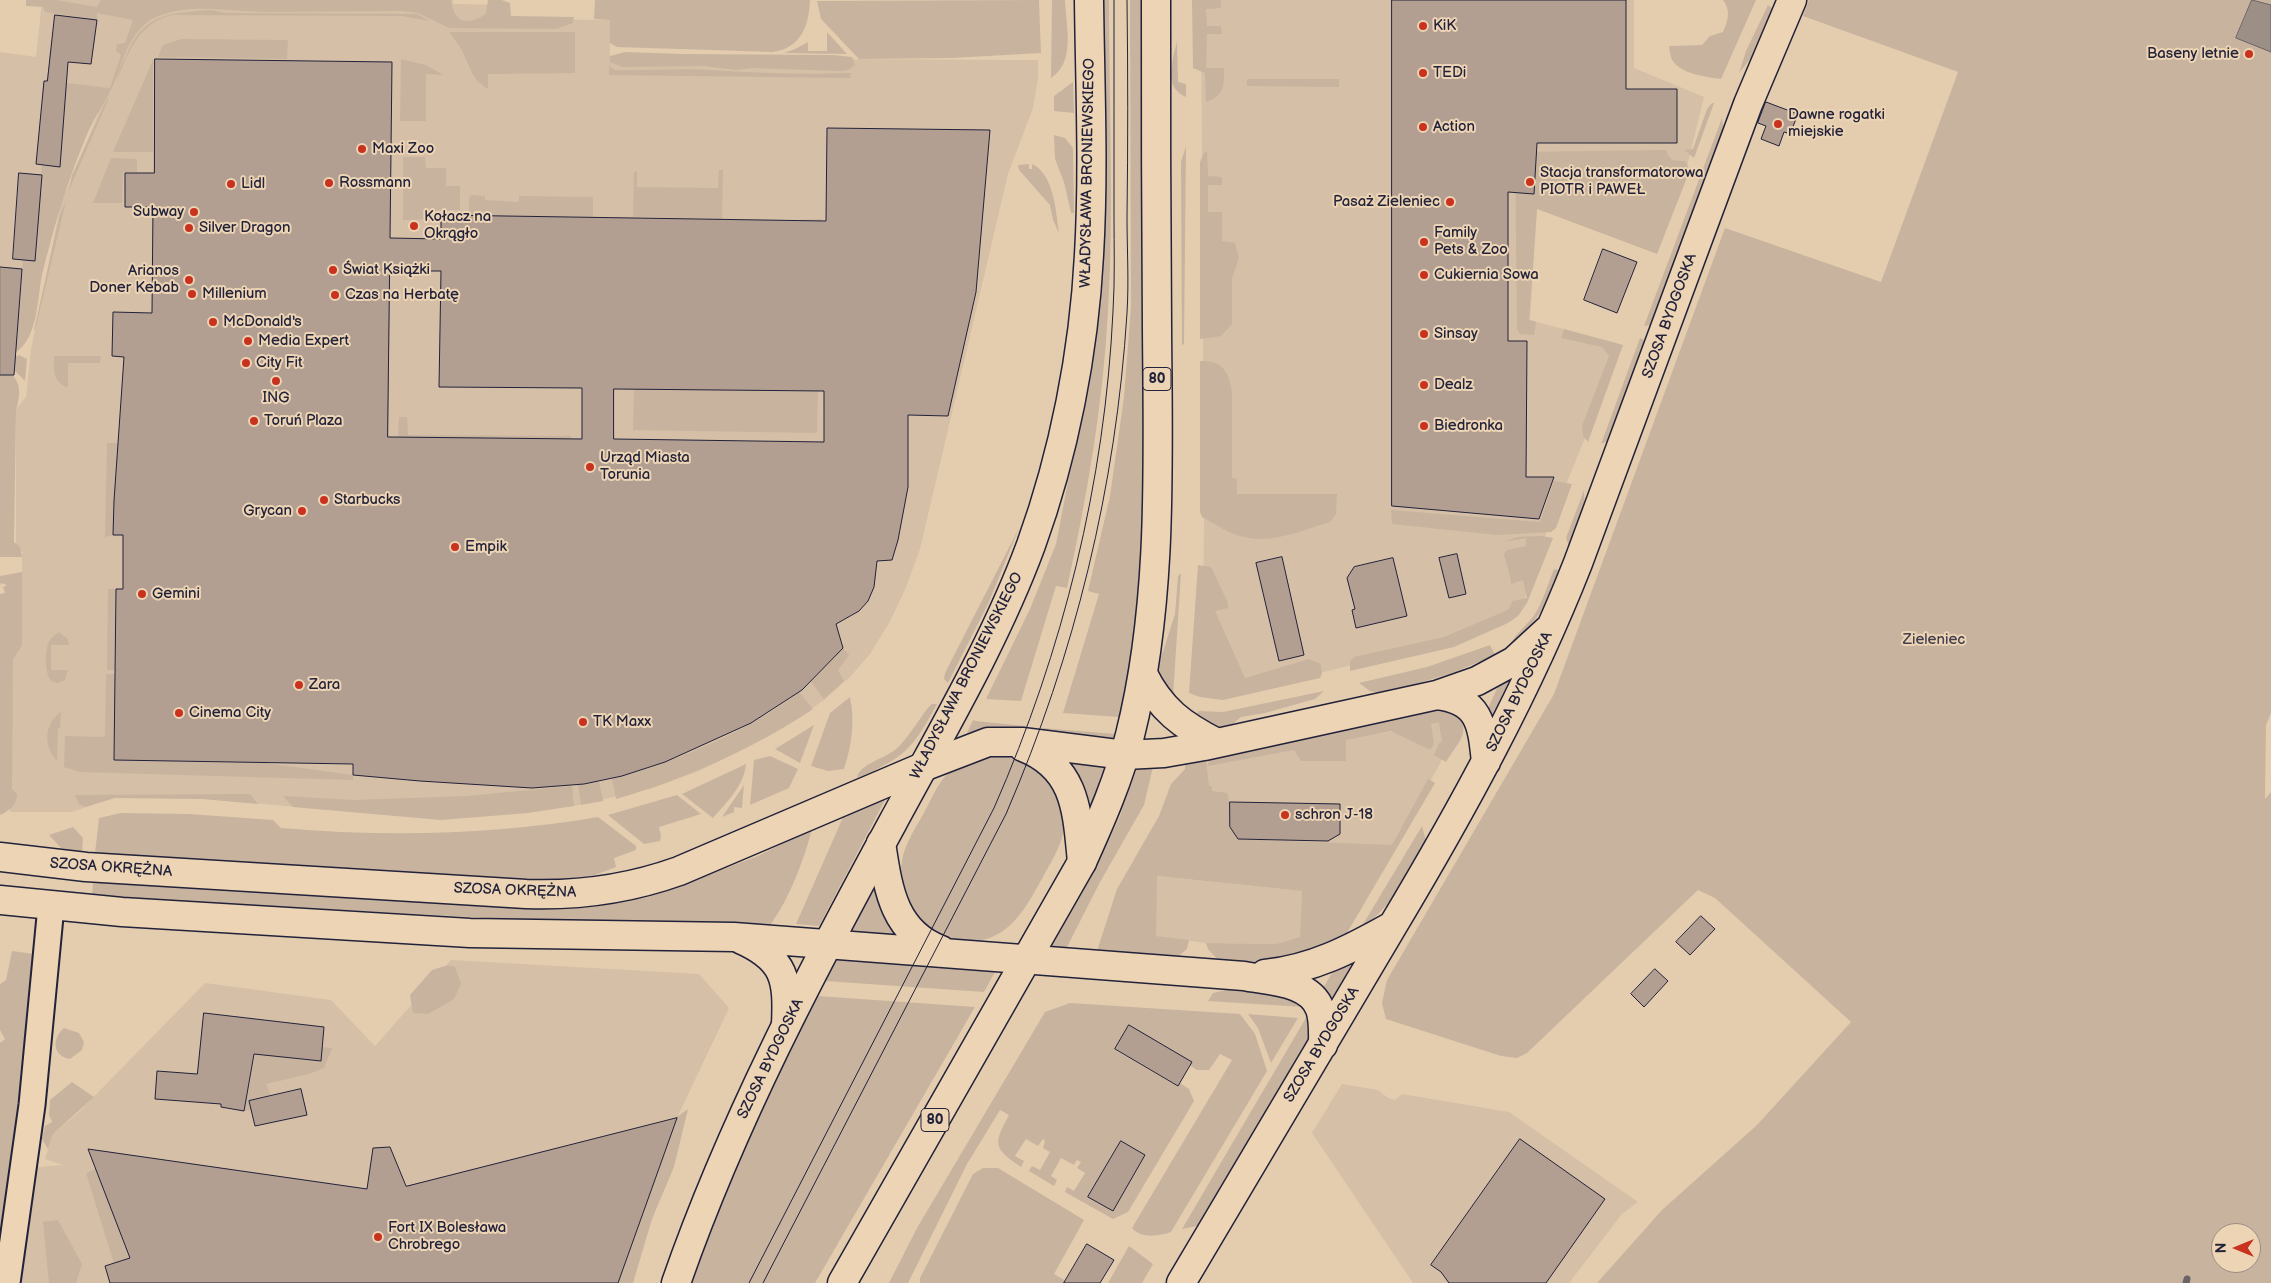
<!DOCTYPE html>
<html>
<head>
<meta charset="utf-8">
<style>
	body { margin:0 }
	#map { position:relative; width:2271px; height:1283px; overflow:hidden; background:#e4cdaf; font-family:"Balsamiq Sans",sans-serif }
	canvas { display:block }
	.north { position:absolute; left:2211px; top:1223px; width:50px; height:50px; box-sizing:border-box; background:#ecd4b4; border:1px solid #9b8d84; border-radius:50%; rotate:270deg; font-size:14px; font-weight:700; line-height:20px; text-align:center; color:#22223b }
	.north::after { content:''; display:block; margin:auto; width:18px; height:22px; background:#c8321e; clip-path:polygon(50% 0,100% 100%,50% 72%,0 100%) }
</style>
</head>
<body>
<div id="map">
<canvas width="2271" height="1283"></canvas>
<div class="north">N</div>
</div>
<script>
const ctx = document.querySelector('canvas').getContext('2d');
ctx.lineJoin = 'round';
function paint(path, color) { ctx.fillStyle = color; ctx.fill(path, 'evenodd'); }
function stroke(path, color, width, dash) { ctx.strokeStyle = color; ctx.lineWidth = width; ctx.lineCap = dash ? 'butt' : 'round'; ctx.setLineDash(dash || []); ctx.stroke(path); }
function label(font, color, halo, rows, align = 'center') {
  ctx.font = font + ' "Balsamiq Sans",sans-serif'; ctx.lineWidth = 4; ctx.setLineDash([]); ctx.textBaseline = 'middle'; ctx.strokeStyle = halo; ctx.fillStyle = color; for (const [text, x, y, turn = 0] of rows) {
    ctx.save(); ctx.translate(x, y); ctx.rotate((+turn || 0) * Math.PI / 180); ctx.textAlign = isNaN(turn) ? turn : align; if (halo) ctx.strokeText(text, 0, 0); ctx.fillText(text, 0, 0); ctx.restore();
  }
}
paint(new Path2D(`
	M38 0H453V4L509 5V19L610 20V58L1038 60V78L1033 108 1008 174 920 549 905 590 889 623 870 654 850 677 824 700 789 724 746 748 699 771 653 788 574 806 438 819 204 799 115 797 72 812H10L13 659 22 646V552L16 547V409L26 397 31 349 61 204 109 88 101 87 35 261 16 352 0 364V52L36 57 42 1Z
	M1201 0H1634V68L1704 97 1687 166 1537 209 1530 320 1623 345 1547 531 1523 604 1444 643 1241 692 1203 657 1204 506Z
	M1464 719 1372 889 1196 875 1199 764Z
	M1156 876 1302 891 1301 937 1276 944 1206 943 1156 936Z
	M451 960 699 974 729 1008 677 1118 618 1283 86 1172 126 1283H0L1 1170 63 1165 45 1159 53 1134 78 1113 205 983 331 1000 375 1046Z
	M1342 1084 1378 1090 1388 1098 1395 1100 1402 1094 1509 1112 1638 1202 1622 1214 1569 1283H1413L1312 1133Z`), '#d5bfa6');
paint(new Path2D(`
	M26 0H56L97 7 101 0H451C454 24 467 26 486 14L488 0H502L510 3 511 16 574 17 573 23 556 29 449 28 418 13 403 11C356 11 309 12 263 12 229 11 191 3 158 16 131 27 124 58 114 83 108 98 96 115 88 132 68 179 54 226 42 275 37 299 38 341 13 354L16 352 23 260 35 261 42 165 60 167 66 83 110 88 121 55 116 51 117 44 125 43 133 20 97 13V20L45 12 43 7 26 6Z
	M595 0H810C809 26 801 48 773 52L617 47 610 43V20L594 19Z
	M1039 0 1041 53 952 58 859 59 821 19 817 1Z
	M1052 0H1065C1066 26 1076 62 1051 78Z
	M1103 0H1109C1109 102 1114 209 1108 311 1103 405 1087 497 1067 588L1056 586 1021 701 986 699 1030 609 1056 544 1091 363 1099 311 1104 218Z
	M1130 0H1143V542L1133 652 1121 715 1119 717 1063 713 1099 594 1088 591 1110 496 1124 397 1131 306Z
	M1192 0H1221V8L1206 9 1207 26H1221L1222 34H1207L1206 68H1224C1224 85 1225 96 1206 102L1205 73 1193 68Z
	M1723 0H1756L1721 79C1707 77 1681 74 1673 61 1670 57 1670 51 1669 46L1702 45 1710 36 1723 32C1728 21 1731 10 1723 0Z
	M1809 0H2271V713L2266 725 2265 799 2271 792V1283H1597L1662 1210 1757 1125 1851 1022 1715 898 1698 890 1527 1053 1517 1058 1501 1056 1386 1019 1382 1003 1387 980 1554 694 1725 228 1881 282 1958 72 1803 16ZM2221 1233H2251V1263H2221Z
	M1768 5 1772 8 1751 58 1739 73 1746 51Z
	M211 10 225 13 417 14 429 21 402 16 172 15C138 23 129 52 116 81 117 73 122 64 126 56 143 13 171 13 211 10Z
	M449 32H575V73L488 74V89C471 80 470 65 461 49 458 43 453 38 449 32Z
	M827 32 847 54 784 53 795 49 808 42V51H827Z
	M181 39 288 40 287 59 158 57 163 45Z
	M1177 41 1178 82 1186 84V97C1162 87 1173 60 1177 41Z
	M625 52 682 54 833 55 852 57 855 65 848 70 839 71 753 68 736 70 704 66 623 67 610 62V56Z
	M401 59 426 65 443 75 426 74V121H400Z
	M153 60V152H113Z
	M609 66 615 70C647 71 679 68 710 70 757 73 804 75 851 73L850 78 609 75Z
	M1247 79H1339V87L1247 86Z
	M1073 82 1074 113 1054 111V96Z
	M108 97V100L69 190 72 175Z
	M1712 103H1714L1694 158 1684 150 1693 149 1707 109Z
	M1722 118 1724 135 1652 325 1644 326Z
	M1054 135 1065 138 1073 148 1074 213H1071L1064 182 1055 159Z
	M1186 146 1184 344 1182 345 1181 162Z
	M1666 150C1669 161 1675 161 1685 161L1690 170 1657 254 1537 209 1529 320 1536 322 1534 335 1520 334 1517 329 1515 152Z
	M1207 151 1208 176 1222 177V185H1208V212H1222V241L1235 243 1239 258 1232 278V324L1221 336 1200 339V162L1204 153Z
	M403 157H425L426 168H446V186H460V210H437L436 219 403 220Z
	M111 158 137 159V172H123L122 203H93Z
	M1029 164V169H1032V164C1054 174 1056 212 1059 233L1053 220 1050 205 1019 170 1018 165Z
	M719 170H723L722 219 633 217 634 172 637 171V187L718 188Z
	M472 195 485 196V200L519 202V196L593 197V217L469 216V198Z
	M66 201 35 330H34L60 214Z
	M822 219 817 433 633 430 634 389 797 391 798 220Z
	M1564 329 1623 345 1588 442 1583 436 1582 426 1609 356 1602 347 1561 338Z
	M1640 338 1646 341 1610 440 1601 444Z
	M19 355 27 359 25 381 12 368 14 357Z
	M54 356H101L100 363H68V387C52 383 54 369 54 356Z
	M0 361C17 379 24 384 16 410L14 542 20 547 22 557H0Z
	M1200 361C1223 361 1228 370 1232 392V478L1237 479V494H1337L1336 514 1330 522C1303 530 1272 544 1244 537 1229 534 1215 524 1202 517L1200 512Z
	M399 417H407L408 435 571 436V439L398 437Z
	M107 443H118L113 535 105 537Z
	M1554 481 1572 484 1556 528 1551 532 1497 535 1392 524 1391 510 1540 522Z
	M1584 490 1585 509 1571 551 1566 538Z
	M1019 528 988 604 948 683 944 679 945 673Z
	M1542 536 1553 538 1527 603 1518 616 1508 623 1454 647 1350 671V662L1354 657 1444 637 1508 610 1513 601 1527 598 1523 580 1511 584C1511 575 1506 564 1504 554L1507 550 1526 546V538L1505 542 1517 537Z
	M1198 565 1211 567 1228 603V608L1215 611 1245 678 1309 659 1321 664 1322 673 1320 678 1223 700 1200 697 1189 693Z
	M1554 569 1562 571C1549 599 1535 627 1510 645 1516 632 1527 626 1535 614 1543 601 1548 584 1554 569Z
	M22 572V646L13 659 12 789 17 794C17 805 9 811 0 815V594L5 593 3 587 7 585 1 583 0 586V576Z
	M1181 573 1173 696 1159 678 1158 667 1175 614 1178 576Z
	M108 589H116L115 670H107Z
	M59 632 68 639 69 645H51V670H68L65 680 57 683 51 681C45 674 44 649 50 640 52 637 56 634 59 632Z
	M1490 645 1495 655 1455 672 1383 694 1370 691 1359 683 1427 667Z
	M843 648 849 655 838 670 844 681 824 699 811 682Z
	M1518 671 1490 727 1485 715 1500 682Z
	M106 674H115L114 760 258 762 353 775V780L80 772 64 767 65 736 105 737Z
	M1324 691 1315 699 1265 713 1241 717 1229 727 1222 729 1191 719 1199 711 1223 712Z
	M799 692 813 709C753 749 685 779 616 799L612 779C672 763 750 731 799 692Z
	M850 697C855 722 852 744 844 769L828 771 811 766 830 713Z
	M932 704H937C913 749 904 758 857 778 860 763 885 759 896 749 908 740 926 707 932 704Z
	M1435 706 1456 708C1471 734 1461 738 1446 762L1434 755 1439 743 1442 742 1439 723 1431 724 1434 744 1430 750 1391 731 1346 740V761H1301L1294 750 1208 766 1209 758Z
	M61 712 60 728H58L57 761C43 746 44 724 61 712Z
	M973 720 976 721 1025 726 1024 729 1004 727 967 733Z
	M814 725 800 763 775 749Z
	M1043 728 1115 734 1113 742 1042 731Z
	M770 756 798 769 789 788 750 805 754 760Z
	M989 756C996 756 1004 755 1011 756 1046 764 1069 798 1063 833 1060 849 1050 863 1043 877 1027 905 1013 935 978 941 969 942 957 942 948 938 917 924 895 898 902 861 905 842 917 826 926 809 933 796 940 778 953 769 963 763 978 760 989 756Z
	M1206 759 1209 786H1212V791L1227 793C1234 811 1226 821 1238 839L1392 845 1428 779 1435 783 1344 938 1305 956 1257 964 1219 961 1208 949 1206 943 1276 944 1300 937 1302 891 1157 876 1156 936 1189 940 1187 949 1176 958 1097 951 1117 889 1159 816 1171 784 1185 769V762Z
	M1076 761 1106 767 1091 807 1083 784 1071 764Z
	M746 764C744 786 727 802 713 818L682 794Z
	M1153 767 1144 805 1099 884 1066 949 1051 948 1097 867 1120 816 1136 769Z
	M599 781 603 801 581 805 578 785Z
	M744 785 742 808 734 807V812L722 817Z
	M572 786 574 806 528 813 441 820 293 807 283 796 354 800 467 796Z
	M250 794 258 804 203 799 115 798 85 807 79 804 75 795Z
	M677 795 701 814 659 827 661 836 660 841 644 844 608 815Z
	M886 798 819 926 796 924 844 815Z
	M121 813 189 814 273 820 281 828C387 837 493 835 598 817L636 846V850L614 858 616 867 587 878 563 881 95 853 99 818Z
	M1422 826 1426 841C1412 875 1389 908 1359 931Z
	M73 827 83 838 82 854 61 848 49 835Z
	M812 829C804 860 790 897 771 924L524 920 92 896 93 882 515 908H580L649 897 758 856Z
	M874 884 900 936 850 931Z
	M12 951 34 954 0 1283V1043L5 1039 0 1030V984L6 980Z
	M1358 956 1361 957 1331 1008 1321 992 1333 971Z
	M838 957 996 970 984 992 825 981Z
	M448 965 455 967 461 984 454 999 428 1014 413 1013 410 995 432 970Z
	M1234 988 1297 996 1304 1007 1208 1001 1213 993Z
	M818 996 975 1007 815 1283H689L743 1144 780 1065Z
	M1070 1003 1240 1014 1255 1034 1267 1071 1171 1232C1159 1236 1141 1239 1132 1228L1232 1060 1220 1054 1209 1070H1197L1129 1026 1115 1050 1177 1086 1180 1083 1189 1089 1194 1101 1128 1212 1113 1219 1065 1192 1067 1187 1074 1191 1085 1173 1077 1168 1081 1162 1077 1160 1074 1165 1061 1158 1051 1176 1057 1180 1054 1186 1029 1171 1032 1166 1040 1170 1050 1152 1043 1148 1045 1141 1043 1139 1038 1146 1026 1139 1015 1156 1024 1161 1021 1167C993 1148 993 1144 1009 1115L1000 1110 967 1164 908 1283H889L917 1228 1045 1012Z
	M1310 1011 1312 1034 1209 1217 1197 1226 1182 1229Z
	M1248 1014 1298 1018 1271 1063 1258 1028Z
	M64 1028 79 1033 84 1042 82 1050 70 1059C52 1056 52 1038 64 1028Z
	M322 1047 332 1048 324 1068 309 1074 266 1084 271 1096 250 1101 252 1110 244 1111 255 1054 320 1061Z
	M72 1082 94 1097 53 1134 48 1149 42 1139 45 1126 52 1122 49 1115 50 1100Z
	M688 1109 674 1167 652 1219 633 1283H581L656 1132Z
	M108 1164 172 1237 120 1283 86 1173Z
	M983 1168H998L1084 1220 1054 1274 1066 1281 1064 1283H920V1278L973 1174Z
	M58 1220 82 1264 76 1283H49L43 1222Z
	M1129 1246 1153 1264 1142 1283H1108Z`), '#c8b39e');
const water = new Path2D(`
	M2252 0 2271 5V52L2236 38Z`);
paint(water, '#9c8f85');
stroke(water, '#6b6367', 1);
stroke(new Path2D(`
	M2186 1283 2187 1279`), '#6b6367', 7);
const building = new Path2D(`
	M1392 0H1626V89H1677V143H1537L1534 194 1508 192V341H1527L1526 477H1554L1539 519 1392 506Z
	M55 15 97 20 91 64 68 62 60 167 36 164 44 81H47Z
	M155 59 392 62 390 238 441 239V215L826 221 827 128 990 130 976 292 948 416 908 415V487L898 540 892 560 877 561 874 587 868 601 859 611 836 624 843 648 802 690 751 723 665 762 622 776 584 784 532 788 420 781 353 775V764L114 760 116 589H123V535H113L114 501 124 357 112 356 113 312 152 313 153 207H125V173H154ZM390 271H441L439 387 582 388V439L388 437ZM614 389 824 391V442L614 439Z
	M1766 102 1798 114 1790 134 1784 132 1779 146 1761 139 1766 126 1758 123Z
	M19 173 42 175 35 261 13 259Z
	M1603 249 1637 262 1617 313 1584 300Z
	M0 267 22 269 14 375H0Z
	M1457 554 1466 594 1449 598 1439 558Z
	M1282 557 1304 655 1279 661 1256 563Z
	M1393 558 1407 616 1356 628 1352 610 1355 609 1347 578 1354 567Z
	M1230 802 1340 804V834L1328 841 1238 839 1230 827Z
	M1701 916 1715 929 1690 955 1676 942Z
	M1655 969 1668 981 1644 1007 1631 994Z
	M204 1013 324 1027 321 1061 254 1054 244 1111 221 1107V1104L155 1099 157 1071 197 1074Z
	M1129 1025 1192 1062 1178 1086 1115 1049Z
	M301 1089 307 1115 255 1126 249 1101Z
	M677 1118 618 1283H110L105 1266 130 1258 88 1149 367 1189 373 1148 390 1147 406 1186Z
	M1520 1139 1605 1199 1546 1283H1449L1441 1272 1431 1265Z
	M1121 1141 1145 1155 1113 1211 1088 1197Z
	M1087 1244 1114 1260 1100 1283H1064Z`);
paint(building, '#b29f91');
stroke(building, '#22223b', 1);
const street = new Path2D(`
	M7 1283 32 1105 51 906`);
const secondary = new Path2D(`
	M1143 674C1161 710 1182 725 1217 743
	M1437 695C1480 700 1482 724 1486 762
	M1023 747C1077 768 1077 812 1082 862
	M881 843C888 888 893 932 941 950
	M0 857 86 867 526 894C579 896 629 889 679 871L923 767 988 742H1022L1125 755 1164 753 1204 746 1437 695 1477 681 1514 661 1551 627
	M0 900 122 912 470 933 734 937 1244 976C1269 981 1310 981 1320 1009 1324 1020 1323 1033 1323 1045
	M740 939C786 959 788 980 786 1025
	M1265 974C1313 969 1351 949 1392 926
	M1181 1283C1251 1164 1322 1046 1392 927 1462 810 1528 690 1578 563L1748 104 1792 0`);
const primary = new Path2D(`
	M676 1283C732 1122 812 971 893 822 941 733 996 640 1031 545 1064 454 1084 352 1089 255 1094 170 1090 85 1089 0
	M842 1283 1082 862C1101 820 1119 779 1130 735 1163 604 1158 463 1157 329 1156 219 1156 110 1156 0`);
stroke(street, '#22223b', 29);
stroke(secondary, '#22223b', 31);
stroke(primary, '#22223b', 31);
stroke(street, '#ecd4b4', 25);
stroke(secondary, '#ecd4b4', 28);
stroke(primary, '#ecd4b4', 28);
stroke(new Path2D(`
	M749 1283 994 808C1063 651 1105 482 1113 311 1115 279 1114 247 1114 216 1114 144 1114 72 1114 0
	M763 1283 1006 814C1075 654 1116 487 1127 313 1129 281 1127 249 1127 217 1128 145 1128 72 1127 0`), '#22223b', 1);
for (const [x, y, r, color] of [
	[1423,26,5,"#c8321e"],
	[2249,54,5,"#c8321e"],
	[1423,73,5,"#c8321e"],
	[1778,124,5,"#c8321e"],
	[1423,127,5,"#c8321e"],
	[362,149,5,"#c8321e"],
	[1530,182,5,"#c8321e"],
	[329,183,5,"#c8321e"],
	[231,184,5,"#c8321e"],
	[1450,202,5,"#c8321e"],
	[194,212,5,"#c8321e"],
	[414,226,5,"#c8321e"],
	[189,228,5,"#c8321e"],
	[1424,242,5,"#c8321e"],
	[333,270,5,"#c8321e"],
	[1424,275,5,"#c8321e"],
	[189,280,5,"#c8321e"],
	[192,294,5,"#c8321e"],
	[335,295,5,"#c8321e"],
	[213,322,5,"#c8321e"],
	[1424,334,5,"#c8321e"],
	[248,341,5,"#c8321e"],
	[246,363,5,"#c8321e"],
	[276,381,5,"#c8321e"],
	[1424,385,5,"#c8321e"],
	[254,421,5,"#c8321e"],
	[1424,426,5,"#c8321e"],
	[590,467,5,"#c8321e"],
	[324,500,5,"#c8321e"],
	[302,511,5,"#c8321e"],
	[455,547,5,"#c8321e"],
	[142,594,5,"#c8321e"],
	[299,685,5,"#c8321e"],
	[179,713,5,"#c8321e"],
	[583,722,5,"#c8321e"],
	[1285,815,5,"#c8321e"],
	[378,1237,5,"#c8321e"]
]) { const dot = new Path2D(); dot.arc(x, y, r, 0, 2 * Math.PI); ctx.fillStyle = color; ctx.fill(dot); stroke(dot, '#ecd4b4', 2); }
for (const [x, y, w] of [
	[1157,379,28],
	[935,1120,28]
]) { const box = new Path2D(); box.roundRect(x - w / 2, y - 11.5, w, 23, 4); ctx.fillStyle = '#ecd4b4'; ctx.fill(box); stroke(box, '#22223b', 1); }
label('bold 14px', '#22223b', null, [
	["80",1157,379],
	["80",935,1120]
]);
label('15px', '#22223b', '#ecd4b4', [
	["KiK",1433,26],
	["Baseny letnie",2239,54,"right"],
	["TEDi",1433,73],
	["Dawne rogatki",1788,115],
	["miejskie",1788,132],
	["Action",1433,127],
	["Maxi Zoo",372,149],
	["Stacja transformatorowa",1540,173],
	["PIOTR i PAWEŁ",1540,190],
	["Rossmann",339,183],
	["Lidl",241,184],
	["Pasaż Zieleniec",1440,202,"right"],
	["Subway",184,212,"right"],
	["Kołacz na",424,217],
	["Okrągło",424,234],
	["Silver Dragon",199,228],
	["Family",1434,233],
	["Pets & Zoo",1434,250],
	["Świat Książki",343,270],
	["Arianos",179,271,"right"],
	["Doner Kebab",179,288,"right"],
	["Cukiernia Sowa",1434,275],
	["Millenium",202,294],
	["Czas na Herbatę",345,295],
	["McDonald's",223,322],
	["Sinsay",1434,334],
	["Media Expert",258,341],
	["City Fit",256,363],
	["Dealz",1434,385],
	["ING",276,398,"center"],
	["Toruń Plaza",264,421],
	["Biedronka",1434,426],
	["Urząd Miasta",600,458],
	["Torunia",600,475],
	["Starbucks",334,500],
	["Grycan",292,511,"right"],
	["Empik",465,547],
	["Gemini",152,594],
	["Zara",309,685],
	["Cinema City",189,713],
	["TK Maxx",593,722],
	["schron J-18",1295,815],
	["Fort IX Bolesława",388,1228],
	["Chrobrego",388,1245]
], 'left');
label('15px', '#22223b', '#ecd4b4', [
	["WŁADYSŁAWA BRONIEWSKIEGO",1088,173,-89],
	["SZOSA BYDGOSKA",1670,316,-70],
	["WŁADYSŁAWA BRONIEWSKIEGO",967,676,-63],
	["SZOSA BYDGOSKA",1520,692,-64],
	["SZOSA OKRĘŻNA",111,868,4],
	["SZOSA OKRĘŻNA",515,891,2],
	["SZOSA BYDGOSKA",1322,1045,-59],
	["SZOSA BYDGOSKA",771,1059,-64]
]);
label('15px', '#433f4f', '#ecd4b4', [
	["Zieleniec",1934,640]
]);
</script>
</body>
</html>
